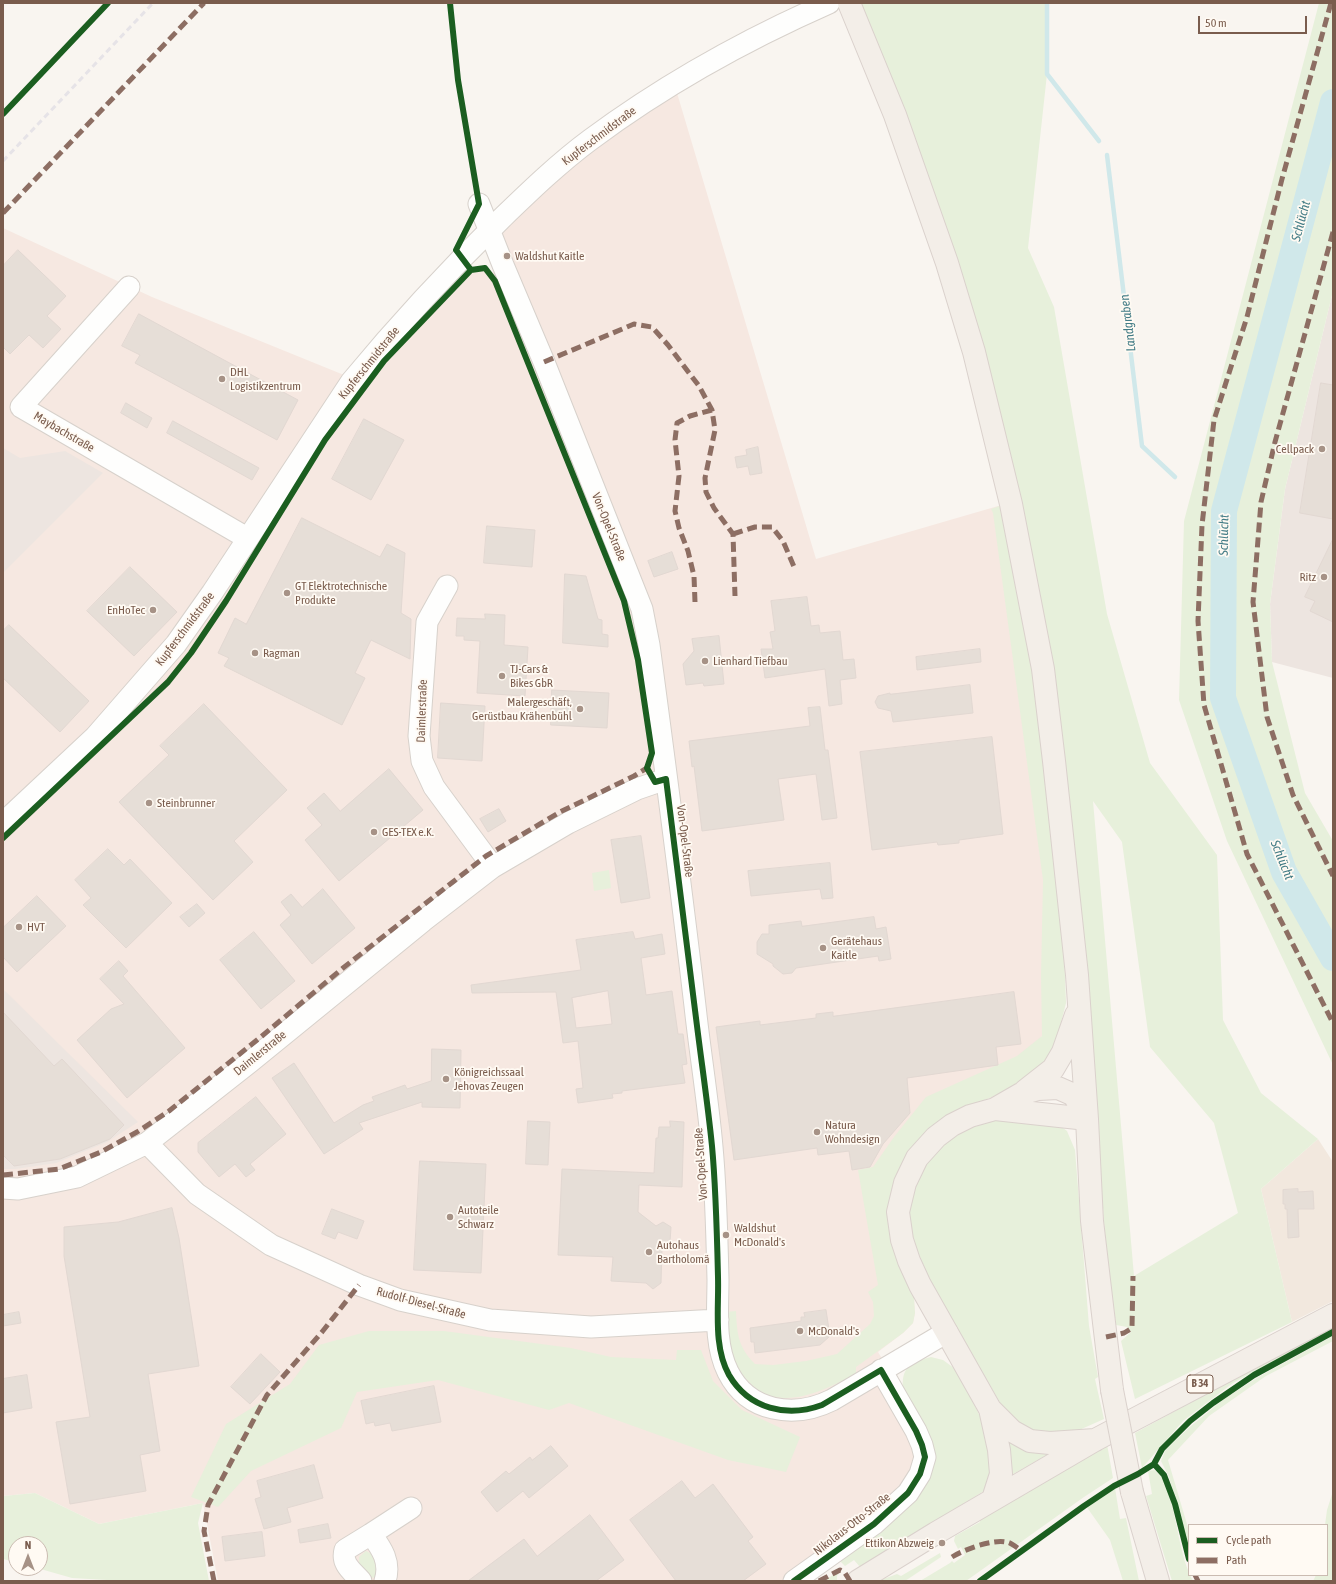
<!DOCTYPE html>
<html>
<head>
<meta charset="utf-8">
<style>
	body { margin:0 }
	#map { position:relative; width:1336px; height:1584px; overflow:hidden; background:#f9f5f0; font-family:"Asap Condensed",sans-serif }
	canvas { display:block }
	.frame { position:absolute; inset:0; border:4px solid #7a5c4d; pointer-events:none }
	.legend { position:absolute; left:1188px; top:1524px; width:140px; height:52px; box-sizing:border-box; background:#fffaf3; border:1px solid #cabbb1; margin:0; padding:5px 7px; list-style:none; font-size:12px; color:#7a5c4d }
	.legend li { display:flex; align-items:center; gap:8px; height:20px }
	.legend b { width:20px; border:1px solid #cabbb1 }
	.north { position:absolute; left:8px; top:1536px; width:40px; height:40px; box-sizing:border-box; background:#fffaf3; border:1px solid #cabbb1; border-radius:50%; rotate:0deg; font-size:11px; font-weight:700; line-height:16px; text-align:center; color:#7a5c4d }
	.north::after { content:''; display:block; margin:auto; width:14px; height:18px; background:#a69286; clip-path:polygon(50% 0,100% 100%,50% 72%,0 100%) }
	.scale { position:absolute; left:1198px; top:16px; width:109px; height:18px; box-sizing:border-box; border:2px solid #7a5c4d; border-top:0; padding-left:5px; font-size:12px; line-height:14px; white-space:nowrap; color:#7a5c4d; -webkit-text-stroke:3px #fffaf3; paint-order:stroke }
</style>
</head>
<body>
<div id="map">
<canvas width="1336" height="1584"></canvas>
<div class="frame"></div>
<ul class="legend">
<li><b style="height:5px;background:#1b5e20"></b>Cycle path</li>
<li><b style="height:5px;background:#8d6e63"></b>Path</li>
</ul>
<div class="north">N</div>
<div class="scale">50 m</div>
</div>
<script>
const ctx = document.querySelector('canvas').getContext('2d');
ctx.lineJoin = 'round';
function paint(path, color) { ctx.fillStyle = color; ctx.fill(path, 'evenodd'); }
function stroke(path, color, width, dash) { ctx.strokeStyle = color; ctx.lineWidth = width; ctx.lineCap = dash ? 'butt' : 'round'; ctx.setLineDash(dash || []); ctx.stroke(path); }
function label(font, color, halo, rows, align = 'center') {
  ctx.font = font + ' "Asap Condensed",sans-serif'; ctx.lineWidth = 3.5; ctx.setLineDash([]); ctx.textBaseline = 'middle'; ctx.strokeStyle = halo; ctx.fillStyle = color; for (const [text, x, y, turn = 0] of rows) {
    ctx.save(); ctx.translate(x, y); ctx.rotate((+turn || 0) * Math.PI / 180); ctx.textAlign = isNaN(turn) ? turn : align; if (halo) ctx.strokeText(text, 0, 0); ctx.fillText(text, 0, 0); ctx.restore();
  }
}
paint(new Path2D(`
	M1318 1139 1333 1162V1301L1292 1322 1261 1189Z`), '#f2e8de');
paint(new Path2D(`
	M677 93 816 559 1005 504 1066 1003 1001 1093 963 1109 893 1244 914 1298 915 1313 913 1323 903 1333 878 1352 907 1400 932 1457 800 1581H218L203 1503 99 1524 35 1493 3 1496V228L152 297 344 375 407 333 475 269 479 268 489 275 510 262 500 240 506 223 590 140Z`), '#f6e8e1');
paint(new Path2D(`
	M1333 291V678L1272 662 1270 604 1285 489Z
	M3 448 20 458 65 451 103 473 3 573Z
	M3 989 138 1122 107 1142 56 1163 16 1169H3Z`), '#ede5e0');
paint(new Path2D(`
	M858 3H1047V74L1028 248 1054 307 1107 614 1150 763 1217 855 1223 1020 1261 1093 1318 1139 1261 1189 1292 1322 1135 1399 1121 1341 1131 1332 1127 1327 1116 1325 1106 1249 1086 974 1062 766 951 247 911 126ZM1093 801 1122 842 1150 1047 1214 1123 1238 1213 1134 1276Z
	M1319 3H1333V291L1285 489 1270 604 1272 662 1305 793 1333 841V1065L1227 841 1179 700 1184 521Z
	M1005 504 1036 671 1063 923 1066 1003 1056 1043 1047 1061 1029 1078 1001 1093 963 1109 934 1127 893 1244 914 1298 915 1313 913 1323 903 1333 856 1367V1374C822 1391 778 1415 747 1380 739 1371 732 1361 730 1348 727 1337 727 1324 726 1312L736 1311C737 1334 738 1347 755 1364L773 1365 806 1361 837 1354 870 1324 874 1316 873 1302 868 1292 878 1285 858 1170 873 1167 894 1137 926 1097 1017 1056 1042 1036 1041 976 1043 880 993 513 991 509Z
	M609 870 611 888 594 891 592 873Z
	M1012 1118 1054 1121 1067 1131 1075 1150 1089 1326 1098 1377 1095 1379 1104 1419 1068 1435 1052 1438 1015 1425 1006 1413 931 1283 913 1240 909 1212 917 1178 933 1153 966 1129 988 1121Z
	M1333 1325V1329L1233 1383 1183 1421 1142 1468 1135 1433Z
	M369 1331H444L571 1348 611 1357 676 1360 677 1350H701L713 1381 742 1410 800 1437 786 1472 728 1460 569 1403 549 1410 438 1380 357 1392 341 1428 251 1471 218 1507 191 1497 226 1424 290 1384 319 1345Z
	M1333 1336V1341L1266 1376 1209 1416 1168 1460 1189 1531V1548L1169 1477 1161 1461 1166 1449 1191 1426 1224 1399 1260 1376Z
	M931 1357 943 1360 954 1368 963 1380 990 1438 996 1467 984 1491 860 1567 854 1560 845 1566 840 1561 825 1570 927 1478 903 1392C901 1367 909 1363 931 1357Z
	M1003 1430 1057 1449 1008 1477Z
	M1107 1444 1113 1478 1084 1497 966 1581H920L950 1563 952 1561 954 1563 965 1555 961 1547 958 1549 954 1541 955 1536 980 1522 979 1516Z
	M1154 1470C1157 1473 1161 1475 1163 1479 1178 1511 1177 1551 1193 1581H1172L1146 1496 1152 1494 1148 1471Z
	M1115 1488 1120 1519 1126 1518 1139 1581H1123L1110 1540 1086 1506Z
	M1333 1491V1581H1313L1316 1575H1327V1525H1325L1327 1510Z
	M35 1493 99 1524 203 1503 198 1523 209 1581H124L72 1578 37 1568H40V1544H16V1562L3 1559V1496Z
	M366 1551C380 1557 378 1563 376 1577L371 1578 359 1564V1557Z
	M940 1553 941 1557 905 1581H878L897 1574 901 1576Z
	M838 1572 839 1573 837 1576V1580L823 1581Z`), '#e7f0db');
stroke(new Path2D(`
	M1047 3V74L1099 141
	M1107 155 1142 446 1175 477`), '#d0e8ea', 4.5);
stroke(new Path2D(`
	M1333 102 1224 511 1223 698 1284 872 1333 958`), '#d0e8ea', 26);
const building = new Path2D(`
	M18 250 66 296 47 316 61 329 43 348 29 335 10 354 3 347V266Z
	M139 314 298 400 277 440 135 363 140 355 122 346Z
	M1321 383 1333 385V519L1300 513Z
	M126 403 152 418 147 428 121 413Z
	M364 419 404 440 371 500 332 479Z
	M173 421 259 468 252 480 167 433Z
	M758 447 762 473 750 475 748 466 737 468 735 457 747 455 746 450Z
	M302 518 380 557 387 544 405 553 401 613 411 619 410 659 371 640 355 673 365 678 342 725 224 666 229 658 218 653 235 618 246 624Z
	M487 526 535 530 532 567 484 563Z
	M1333 539V622L1310 611 1315 601 1305 597Z
	M672 552 678 569 654 577 648 561Z
	M130 567 177 612 134 656 87 611Z
	M565 574 586 576 598 619 602 620V634L608 635V647L563 643Z
	M807 597 811 626 819 625 820 633 840 631 843 660 854 659 856 678 840 680 842 704 829 706 825 669 765 678 761 649H773L770 632 775 631 771 601Z
	M485 614 505 615 504 645 528 647 525 696 477 693 480 641 464 640V636H456L457 618 485 619Z
	M9 625 89 701 60 732 3 678V631Z
	M719 636 724 684 704 686 703 683 686 685 683 664 694 651 692 639Z
	M980 649 981 662 917 670 916 657Z
	M970 685 973 713 893 722 891 711 878 708 875 702 878 696 890 693V694Z
	M552 690 609 693 607 728 551 725Z
	M441 703 485 706 482 761 438 758Z
	M204 704 287 790 234 841 253 862 213 900 119 802 169 755 160 746Z
	M820 707 825 750H828L837 818 822 820 816 774 778 779 784 820 702 831 694 766 692 767 689 741 810 726 808 708Z
	M992 737 1003 834 959 840V843L938 845 937 842 872 850 860 752Z
	M389 769 423 810 339 881 305 840 322 825 307 808 324 793 340 811Z
	M499 809 506 821 488 832 480 819Z
	M641 836 650 898 621 903 611 840Z
	M108 849 124 865 130 859 172 903 126 948 83 905 91 898 75 880Z
	M830 863 833 898 822 899 820 889 751 896 748 871Z
	M323 889 355 928 312 964 280 925 291 915 281 902 291 894 302 907Z
	M37 896 66 926 17 972 3 957V928Z
	M197 904 205 913 189 927 180 917Z
	M874 917 876 929 886 927 891 959 879 961 878 956 796 968 792 973 783 974 773 966V964L757 954V942L762 934H769V925L801 921 802 926Z
	M254 932 295 981 261 1009 220 960Z
	M633 932 635 939 662 934 665 954 641 958 646 995 672 991 678 1034H683L687 1064 682 1065 685 1083 622 1091V1093L612 1094 613 1098 578 1103 576 1089 583 1088 578 1041 563 1043 556 992 472 993 471 985 581 970 576 940ZM608 991 612 1024 576 1028 572 998Z
	M119 961 128 971 123 976 185 1048 127 1098 77 1040 111 1009 124 1004 100 979Z
	M1014 992 1021 1044 996 1047 998 1065 907 1078 910 1113 883 1144 870 1167 852 1170 849 1151 818 1155 817 1148 734 1160 716 1027 760 1021V1025L816 1018V1014L833 1012V1016Z
	M3 1012 54 1066 62 1059 124 1125 110 1139 60 1159 14 1166 3 1155Z
	M432 1049 461 1050 460 1108 422 1107V1102L359 1123 363 1129 324 1154 272 1078 294 1063 334 1123 363 1105 374 1101 372 1097 405 1085 407 1089 431 1081Z
	M256 1097 286 1134 250 1164 255 1170 246 1177 235 1164 219 1177 198 1152V1143Z
	M528 1121 550 1122 548 1165 526 1164Z
	M670 1121 684 1122 682 1187 639 1185 638 1212 656 1226 663 1222 671 1227 670 1242 662 1246 661 1283 653 1289 646 1283 611 1281 613 1257 558 1255 562 1169 654 1173 656 1138H658L659 1127H670Z
	M420 1161 486 1164 481 1273 414 1270Z
	M1298 1189V1192L1313 1191 1314 1209H1298L1299 1237 1288 1238 1287 1209H1285V1204H1283V1190Z
	M172 1208 179 1238 199 1366 148 1374 160 1451 140 1455 146 1491 70 1504 56 1422 90 1417 64 1256V1227L118 1222Z
	M332 1209 364 1221 357 1239 338 1232 335 1239 322 1234Z
	M826 1310 830 1336 820 1345 755 1353 754 1342H751L750 1328 801 1321V1317H805L804 1313Z
	M19 1312 21 1323 3 1326V1315Z
	M261 1354 280 1372 250 1404 231 1387Z
	M27 1375 32 1408 3 1413V1379Z
	M434 1386 441 1422 392 1431 390 1423 375 1426 374 1422 366 1424 361 1401Z
	M551 1446 568 1466 529 1498 523 1491 497 1512 481 1492 506 1471 509 1474 530 1457 532 1460Z
	M314 1465 323 1498 287 1508 291 1522 264 1529 255 1499 261 1497 257 1481Z
	M682 1481 695 1498 713 1484 753 1537 748 1541 766 1564 743 1581H676L630 1520Z
	M590 1515 624 1560 596 1581H468L524 1539 537 1556Z
	M328 1524 331 1538 300 1543 298 1530Z
	M262 1532 265 1556 225 1561 222 1537Z`);
paint(building, '#e6ded7');
stroke(building, '#e2d8d2', 1);
const minor = new Path2D(`
	M479 204 503 265 544 362 642 609 649 645C665 765 681 886 695 1006 700 1053 708 1100 712 1147 716 1190 717 1236 718 1280 718 1310 714 1344 728 1372 748 1412 794 1419 832 1400L947 1332
	M129 287 21 407 247 538
	M447 586 427 622 419 736 422 761 434 787 493 867
	M3 823 95 737 176 644 212 593 351 382C398 325 449 270 502 218 530 191 559 163 590 140 664 85 745 40 829 3
	M147 1143 197 1194 271 1245 359 1285 400 1300 490 1320 591 1327 718 1320
	M3 1188 18 1189 77 1177 147 1143 250 1062 423 921 493 867 568 823 637 789 666 779
	M371 1534 411 1508
	M361 1581C352 1571 341 1564 345 1550L371 1534C382 1549 391 1562 385 1581
	M794 1581 874 1524 908 1493 920 1474 925 1457 922 1445 916 1431 881 1370`);
const major = new Path2D(`
	M849 3 895 115 947 263 974 352 1011 504 1043 669 1054 761 1077 975 1087 1119 1092 1221 1112 1390
	M1025 1091 1053 1069 1063 1052 1076 1015
	M995 1109 1087 1119
	M1086 1117 1074 1095 1058 1088 1038 1089 1021 1094 995 1109 970 1116 952 1125 936 1137 917 1158 905 1183 898 1212 902 1240 909 1261 920 1285 990 1409 1012 1431 1030 1441 1050 1443 1095 1440
	M990 1409 999 1450 1001 1474 993 1499
	M1132 1492 1158 1581
	M858 1581 936 1533 1095 1440 1333 1315`);
stroke(minor, '#d7d1cb', 23);
stroke(major, '#dad1cc', 24);
stroke(minor, '#fefefd', 21);
stroke(major, '#f3eee8', 22);
stroke(new Path2D(`
	M3 161 153 3`), '#e6e3e7', 3, [6, 4]);
const majorBridge = new Path2D(`
	M1112 1390 1132 1492`);
stroke(majorBridge, '#dad1cc', 24, []);
stroke(majorBridge, '#f3eee8', 22);
stroke(new Path2D(`
	M1331 3 1282 179 1247 317 1214 420 1202 525 1198 621 1204 705 1247 854 1333 1023
	M3 213 204 3
	M1333 232 1275 442 1261 502 1253 602 1267 717 1293 795 1333 876
	M544 362 634 324 652 327 668 345 699 386 712 410 715 430 705 478 706 492 714 508 733 534 735 596
	M733 534 755 527H772L783 541 795 569
	M695 602 694 576 688 551 679 528 675 511 679 476 675 440 677 423 690 416 712 410
	M3 1175 59 1169 101 1152 137 1132 169 1111 262 1036 343 968 486 856 560 812 634 776 647 768 648 764
	M1106 1337 1124 1333 1132 1328 1133 1276
	M952 1557C963 1550 992 1539 1006 1542 1011 1542 1017 1548 1022 1551
	M1195 1575 1198 1581
	M214 1581 204 1531 208 1505 267 1395 322 1332 359 1285
	M819 1581 840 1570 845 1573 850 1581`), '#8d6e63', 5, [10, 5]);
stroke(new Path2D(`
	M450 3 458 80 479 204 456 250 471 270
	M3 114 108 3
	M3 838 168 682 191 653 226 601 325 440 384 361 471 270 485 268 495 281 624 601 638 660 652 753 647 768 655 782 666 779C676 861 687 943 697 1026 702 1066 708 1106 712 1146 716 1189 717 1234 718 1277 719 1309 713 1346 729 1375 749 1409 787 1418 822 1405L881 1370 916 1431 922 1445 925 1457 920 1474 908 1493 874 1524 794 1581
	M1154 1464 1164 1475 1175 1504 1189 1559
	M980 1581 1084 1506 1114 1486 1138 1474 1154 1464 1162 1449 1190 1421 1213 1403 1254 1375 1333 1332`), '#1b5e20', 6);
for (const [x, y, r, color] of [
	[507,256,4,"#a69286"],
	[222,379,4,"#a69286"],
	[1322,449,4,"#a69286"],
	[1324,577,4,"#a69286"],
	[287,593,4,"#a69286"],
	[153,610,4,"#a69286"],
	[255,653,4,"#a69286"],
	[705,661,4,"#a69286"],
	[502,676,4,"#a69286"],
	[580,709,4,"#a69286"],
	[149,803,4,"#a69286"],
	[374,832,4,"#a69286"],
	[19,927,4,"#a69286"],
	[823,948,4,"#a69286"],
	[446,1079,4,"#a69286"],
	[817,1132,4,"#a69286"],
	[450,1217,4,"#a69286"],
	[726,1235,4,"#a69286"],
	[649,1252,4,"#a69286"],
	[800,1331,4,"#a69286"],
	[942,1543,4,"#a69286"]
]) { const dot = new Path2D(); dot.arc(x, y, r, 0, 2 * Math.PI); ctx.fillStyle = color; ctx.fill(dot); stroke(dot, '#fffaf3', 1.5); }
for (const [x, y, w] of [
	[1200,1384,26]
]) { const box = new Path2D(); box.roundRect(x - w / 2, y - 9, w, 18, 3); ctx.fillStyle = '#fffaf3'; ctx.fill(box); stroke(box, '#7a5c4d', 1); }
label('bold 11px', '#7a5c4d', null, [
	["B 34",1200,1384]
]);
label('12px', '#7a5c4d', '#fffaf3', [
	["Kupferschmidstraße",599,136,-37],
	["Kupferschmidstraße",369,363,-51],
	["Maybachstraße",64,432,30],
	["Von-Opel-Straße",609,527,68],
	["Kupferschmidstraße",185,629,-53],
	["Daimlerstraße",422,711,-88],
	["Von-Opel-Straße",685,841,83],
	["Daimlerstraße",260,1053,-39],
	["Von-Opel-Straße",701,1164,-94],
	["Rudolf-Diesel-Straße",421,1303,15],
	["Nikolaus-Otto-Straße",852,1524,-38]
]);
label('12px', '#7a5c4d', '#fffaf3', [
	["Waldshut Kaitle",515,256],
	["DHL",230,372],
	["Logistikzentrum",230,386],
	["Cellpack",1314,449,"right"],
	["Ritz",1316,577,"right"],
	["GT Elektrotechnische",295,586],
	["Produkte",295,600],
	["EnHoTec",145,610,"right"],
	["Ragman",263,653],
	["Lienhard Tiefbau",713,661],
	["TJ-Cars &",510,669],
	["Bikes GbR",510,683],
	["Malergeschäft,",572,702,"right"],
	["Gerüstbau Krähenbühl",572,716,"right"],
	["Steinbrunner",157,803],
	["GES-TEX e.K.",382,832],
	["HVT",27,927],
	["Gerätehaus",831,941],
	["Kaitle",831,955],
	["Königreichssaal",454,1072],
	["Jehovas Zeugen",454,1086],
	["Natura",825,1125],
	["Wohndesign",825,1139],
	["Autoteile",458,1210],
	["Schwarz",458,1224],
	["Waldshut",734,1228],
	["McDonald's",734,1242],
	["Autohaus",657,1245],
	["Bartholomä",657,1259],
	["McDonald's",808,1331],
	["Ettikon Abzweig",934,1543,"right"]
], 'left');
label('italic 13px', '#437c86', '#fffaf3', [
	["Schlücht",1301,221,-75],
	["Landgraben",1128,323,-97],
	["Schlücht",1224,535,-89],
	["Schlücht",1282,860,68]
]);
</script>
</body>
</html>
